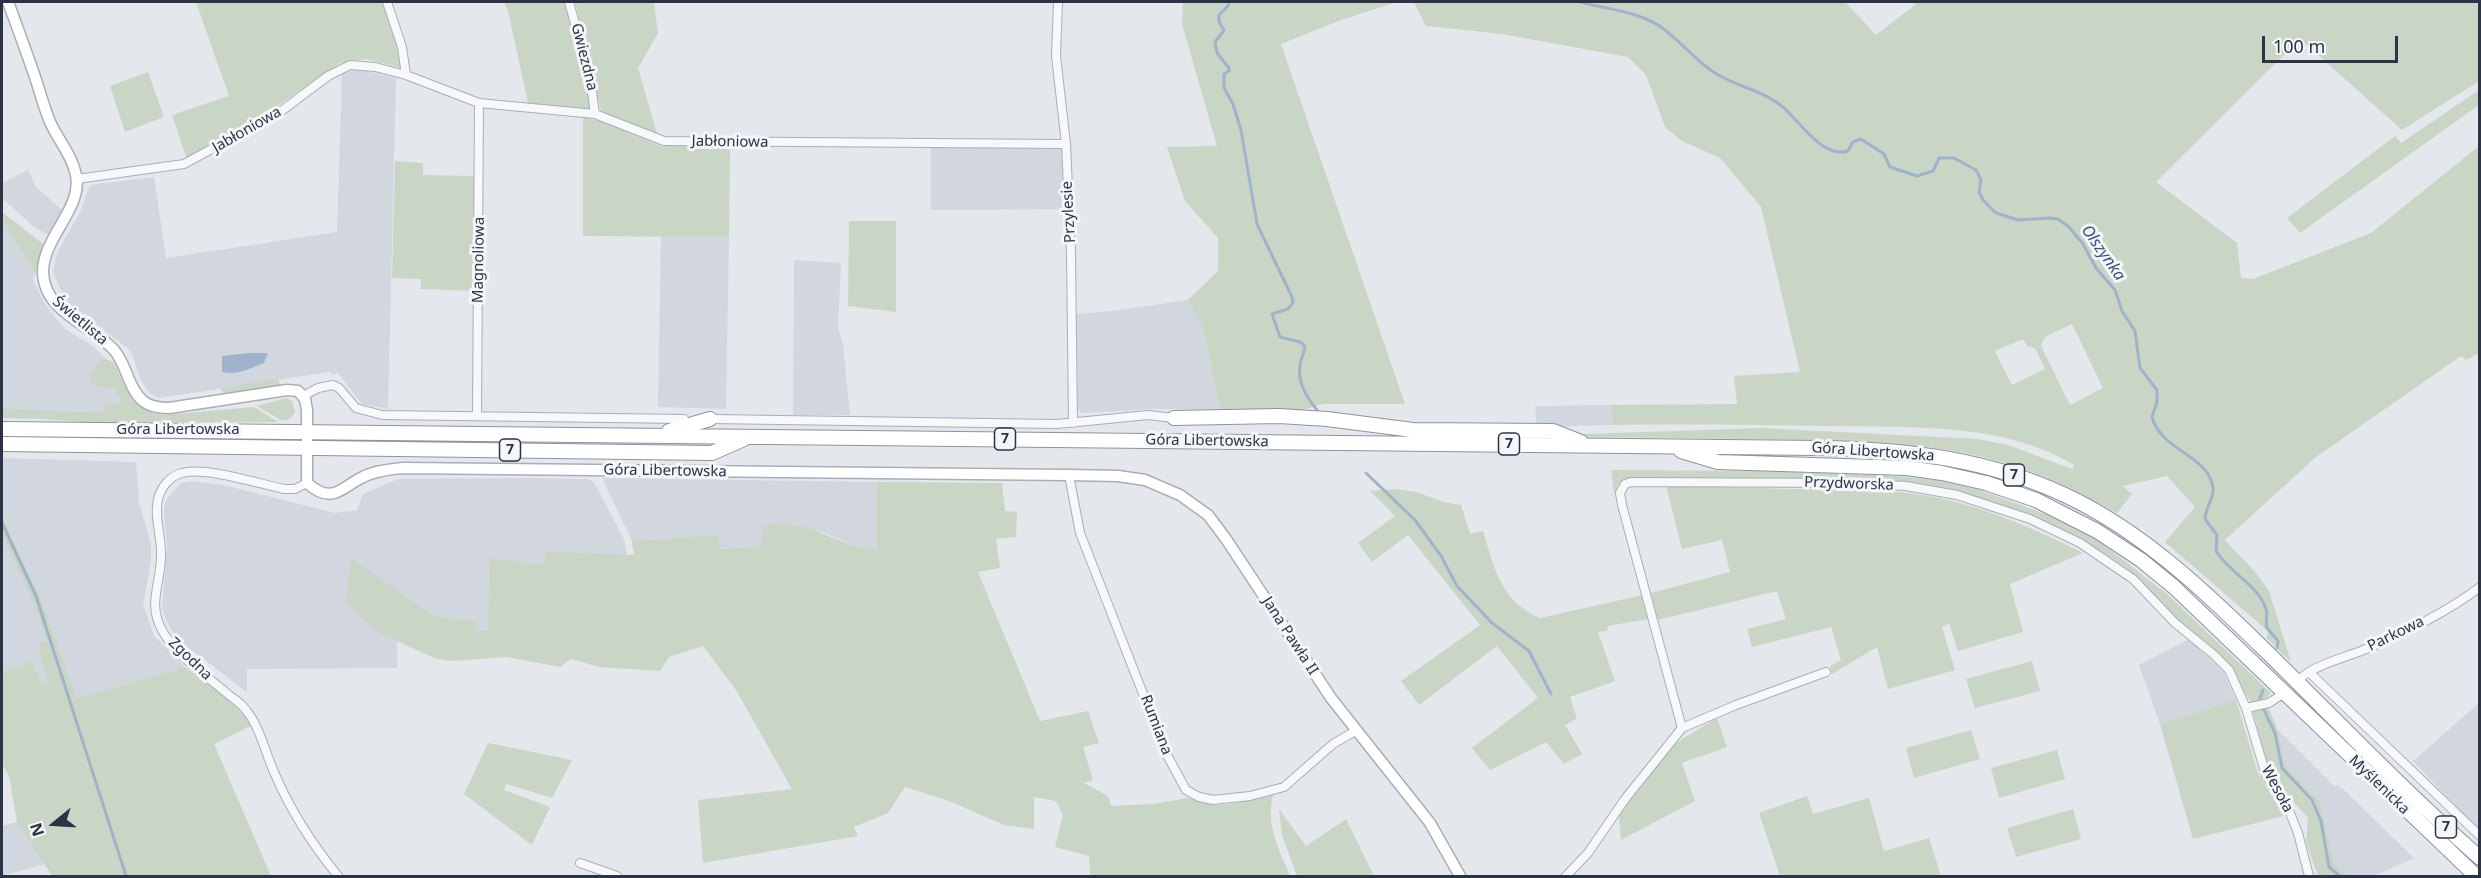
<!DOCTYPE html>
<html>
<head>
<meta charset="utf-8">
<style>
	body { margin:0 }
	#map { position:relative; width:2481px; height:878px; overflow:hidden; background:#e4e7ec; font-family:"Noto Sans",sans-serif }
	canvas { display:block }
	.frame { position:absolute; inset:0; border:3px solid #2b3445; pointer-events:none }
	.north { position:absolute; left:24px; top:794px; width:60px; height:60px; -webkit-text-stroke:4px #f4f6f9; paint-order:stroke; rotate:252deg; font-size:16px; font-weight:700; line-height:24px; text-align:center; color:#2b3445 }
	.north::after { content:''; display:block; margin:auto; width:21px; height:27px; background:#2b3445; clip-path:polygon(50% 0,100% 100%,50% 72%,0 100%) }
	.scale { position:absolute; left:2262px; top:36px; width:136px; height:27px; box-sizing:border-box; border:3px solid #2b3445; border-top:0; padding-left:8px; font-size:18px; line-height:21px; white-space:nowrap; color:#2b3445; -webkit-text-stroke:4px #f4f6f9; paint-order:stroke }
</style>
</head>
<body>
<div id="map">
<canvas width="2481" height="878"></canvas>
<div class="frame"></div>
<div class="north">N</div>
<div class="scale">100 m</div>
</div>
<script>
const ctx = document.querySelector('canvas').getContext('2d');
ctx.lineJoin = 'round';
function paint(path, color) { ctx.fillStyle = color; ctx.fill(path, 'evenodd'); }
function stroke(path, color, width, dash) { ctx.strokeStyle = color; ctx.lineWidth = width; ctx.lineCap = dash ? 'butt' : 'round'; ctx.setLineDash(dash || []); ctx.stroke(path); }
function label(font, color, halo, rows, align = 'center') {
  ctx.font = font + ' "Noto Sans",sans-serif'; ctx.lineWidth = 6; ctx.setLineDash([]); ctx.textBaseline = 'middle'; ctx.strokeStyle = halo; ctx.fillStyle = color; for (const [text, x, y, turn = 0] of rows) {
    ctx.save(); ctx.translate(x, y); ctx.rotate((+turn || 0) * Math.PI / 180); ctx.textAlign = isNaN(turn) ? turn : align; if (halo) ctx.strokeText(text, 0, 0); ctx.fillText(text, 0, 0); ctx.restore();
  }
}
paint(new Path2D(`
	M360 69 396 79 388 409 362 404 337 372 334 375 329 372 159 398 149 393 140 378 131 351 66 301 53 272 57 253 81 210 90 185 154 177 166 258 337 232 342 74Z
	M931 148H1061L1066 209 931 210Z
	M28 170 36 187 62 210 48 235 33 226 4 200 2 195V183Z
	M2 219 35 274 33 279 44 303 64 328 94 347 109 362 121 379 126 416 2 410Z
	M661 235 729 237 726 409 658 407Z
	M794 260 841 263 838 328 843 345 850 415H793Z
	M1188 300 1203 329 1221 410 1154 409 1081 413 1078 408 1077 314 1113 311Z
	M1611 405 1613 425 1537 427 1535 406Z
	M2 458 136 462 139 502 151 545V561L143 604 154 636 185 667 77 698 43 604 2 515Z
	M520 478 586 479 593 481 624 539 627 556 546 552 545 565 488 631H476V621L434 616 351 559 383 635 397 641V668L247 669V692L177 639 168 624 162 609 167 547 164 510 166 500 181 483 192 481 223 485 335 513 357 510 363 494 398 479Z
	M602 478 877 482V549L855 546 822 532 763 546 719 549 718 535 632 541Z
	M2 536 24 582 49 644 38 649 48 682 41 683 17 670 12 664 2 674Z
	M2189 639 2224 673 2236 700 2160 724 2139 665Z
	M2479 703V830L2413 761Z
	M2278 730 2335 787 2337 785 2345 791 2414 858 2374 876H2348L2334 863 2320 801 2285 765Z
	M17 822 45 864 2 876V826Z`), '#d2d6de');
paint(new Path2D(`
	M196 2H384L398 43 401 68 367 59 340 63 242 130 187 159 172 115 229 96Z
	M504 2H569L595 114 529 107 508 11Z
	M575 2H654L658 33 638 68 658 137 602 114Z
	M1183 2H1397L1341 20 1281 44 1405 404H1323L1292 413 1222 415 1203 329 1188 300 1218 271V238L1185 201 1167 147 1217 146 1182 24Z
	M1414 2H1845L1876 35 1916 4 1910 2H2479V81L2402 130 2300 39 2156 182 2237 243 2241 278 2253 279 2371 233 2479 146V353L2466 360 2461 356 2316 457 2225 540 2256 573 2269 591 2291 662 2266 638 2269 632 2165 542 2195 507 2167 476 2123 486 2132 494 2117 513C2082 494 2046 475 2009 464 1938 442 1865 442 1792 440 1707 438 1622 437 1537 437V433L1586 434 1761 428 1977 439 2008 445 2072 469 2074 465C2003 422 1913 428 1833 426 1760 425 1687 424 1613 425L1611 405 1737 404 1734 376 1800 372 1761 207 1720 158 1682 141 1665 127 1646 75 1628 57 1502 34 1426 26ZM2072 324 2103 388 2070 405 2041 346 2045 337ZM2023 339 2027 346 2035 348 2045 369 2012 385 1995 351Z
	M148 72 164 117 125 132 110 86Z
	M2479 90V105L2300 233 2287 218 2395 136 2401 143Z
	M583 117 604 122 661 146H730L729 237 583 236Z
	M395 161 423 163V175L475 176V291L421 289V279L392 278Z
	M2 212 43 244 39 265 35 274 2 219Z
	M849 221H896V312L848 306Z
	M101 359 109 360 114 363C127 389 131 410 163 415L254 407 278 422 94 423 43 419 2 418V409L106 413 102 404 121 403V397L117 396V388L94 386 89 378Z
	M278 379 280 385 225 395 220 388Z
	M286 398 292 401 295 412C291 419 289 421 281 420L257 406Z
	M1611 470 1761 471 1901 476 1936 480 1980 490 2056 518 2099 541 2167 594 2271 693 2264 700 2252 702C2242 692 2239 677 2230 667 2216 650 2198 640 2183 625 2163 607 2146 584 2125 567 2076 530 1981 494 1920 484 1892 480 1862 481 1833 480 1765 478 1697 480 1629 478L1620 482 1614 493Z
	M877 482 1002 483 1005 511 1017 512 1016 537 996 539 1000 568 978 572 1040 721 1088 711 1099 743 1083 747 1093 780 1084 783 1108 796 1111 806 1153 804 1187 798 1215 805 1231 804 1274 793C1264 822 1279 849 1290 876H1090L1089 856 1055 847 1063 815 1056 801 1034 797V829L1004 825 949 801 905 787 888 813 854 827 858 836 703 863 698 800 792 789 736 690 703 646 669 657 660 671 599 667 571 659 560 667 507 657 451 661 437 659 383 635 363 619 346 601 351 558 434 616 476 621 477 631H488L490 558 544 565 546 552 634 555 632 541 718 535 720 549 762 546 763 526 776 524 805 527 854 546 877 549Z
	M1666 485C1707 486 1748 488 1789 489 1839 489 1890 488 1939 498 1990 509 2037 530 2083 553L2010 584 2023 632 1958 651 1949 623 1942 627 1955 670 1888 689 1877 647 1832 674 1830 666 1841 660 1831 627 1752 647 1747 629 1786 619 1777 591 1658 620 1651 593 1730 572 1722 540 1682 549Z
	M1395 489 1416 492 1444 502 1461 505 1470 534 1483 531C1494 567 1501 602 1540 618L1643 595 1649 619 1607 626 1608 630 1598 632 1615 681 1570 697 1577 719 1565 725 1582 754 1564 764 1546 742 1490 770 1472 748 1538 698 1497 646 1419 705 1401 681 1480 625 1408 535 1372 562 1358 543 1395 516 1370 491Z
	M2 515 43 604 77 698 185 667C208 684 236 701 251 726L214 744 271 876H52L17 822 9 776 2 764V674L12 664 17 669 31 661 41 683 48 682 38 649 41 642H48L24 582 2 536Z
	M2032 661 2040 691 1975 708 1966 679Z
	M2236 700 2258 773 2284 816 2193 839 2160 724Z
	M2268 707 2278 730 2285 765 2320 801 2334 863 2348 876H2318L2306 842 2308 818 2275 781 2264 753 2253 711Z
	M1717 718 1727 747 1682 763 1695 801 1621 840 1619 815 1674 744Z
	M1971 730 1980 759 1914 778 1906 748Z
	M488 743 572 760 552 798 506 784 504 790 550 807 532 845 464 794Z
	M2057 750 2065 779 1999 798 1991 768Z
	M1807 796 1813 814 1869 798 1884 851 1929 838 1941 876H1780L1759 813Z
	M1279 809 1306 846 1346 819 1374 876H1297L1282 835Z
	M2073 809 2081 839 2016 857 2007 828Z`), '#c9d6c5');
paint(new Path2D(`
	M249 353H268L264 363C251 368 236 376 222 372V356Z`), '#9fb4cc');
stroke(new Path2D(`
	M1229 2 1228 6 1219 15V22L1224 30 1215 42 1217 53 1229 68V71L1224 74V88L1233 104 1241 130 1257 224 1292 297 1293 303 1288 309 1272 314 1280 337 1300 342 1305 346C1304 353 1301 359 1300 365 1297 386 1309 400 1321 415
	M1580 2C1606 9 1635 11 1658 25 1681 40 1698 65 1722 77 1743 88 1765 92 1783 107 1800 122 1823 159 1848 151L1853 142 1861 139 1884 154 1890 167 1917 176 1933 171 1939 158H1954L1976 170 1981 180 1979 192 1983 200 1996 213 2018 220 2049 218 2058 219 2069 227 2083 244 2096 268 2115 290 2122 311 2135 331 2140 368 2157 390V402L2152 417C2161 451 2207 454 2213 487 2215 497 2205 508 2205 519L2217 535 2216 551C2229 573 2258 584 2266 609 2268 615 2265 621 2267 628L2278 641 2277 648
	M1366 473 1415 520 1441 556 1457 586 1492 623 1529 651 1551 694
	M2 523 36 596 126 876
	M2260 698 2263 690
	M2263 708 2275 733 2282 768 2312 800 2321 821 2329 867 2340 876`), '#9fb4cc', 3);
const street = new Path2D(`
	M387 2 402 47 406 75
	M569 2 590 77 595 114
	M1058 2 1056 56 1066 144 1071 254 1073 423
	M77 179 184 164 280 112 328 76 350 65 375 67 406 75 479 103 595 114 664 141 1066 144
	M303 396 318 388 333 385 339 388 356 408 382 415 684 419
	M477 416 479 103
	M710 419 1057 424 1148 415 1174 418
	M1069 475 1080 533 1167 755 1186 790 1199 797 1213 800 1250 796 1284 787 1333 744 1357 730
	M307 483 295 489H284C259 484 205 466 182 473 170 476 161 487 158 499 154 517 161 534 161 553 162 583 146 603 163 632 178 657 207 676 229 695 234 699 242 704 246 710 260 727 265 752 274 772 290 810 312 844 338 876
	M2309 672C2325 662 2343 658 2361 651 2400 635 2446 613 2480 587
	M2296 681 2309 672 2480 836
	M2246 708 2269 703 2284 693
	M1682 728 1622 505 1620 493 1625 484 1631 482 1850 483 1906 486 1957 495 2030 519 2080 543 2133 579 2175 623 2213 654 2229 670 2246 708 2266 775 2290 813 2298 833 2309 876
	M580 863 617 876
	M1566 876 1588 853 1625 799 1682 728 1736 705 1826 672`);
const secondary = new Path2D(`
	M8 2C18 29 28 56 37 83 41 96 45 110 50 122 58 140 72 155 76 175 83 208 43 237 43 272 44 313 91 324 114 350 127 365 128 388 143 401 150 407 160 408 169 408L287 390 298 391 305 399 307 410V483C335 508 343 483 370 474 381 470 392 469 403 468L1069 475 1118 476 1145 480 1180 495 1208 515 1226 539 1331 698 1430 823 1460 876`);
const highway = new Path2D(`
	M1174 418 1279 416 1327 419 1413 430 1553 431 1581 442
	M2 429 1819 448C1898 449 1975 457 2049 488 2136 524 2202 589 2268 653 2338 722 2406 793 2480 858
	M669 431 710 419
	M2 444 712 453 744 439
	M1681 451 1718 462 1907 468 1942 473 1986 483 2036 500 2097 531 2141 560 2174 587 2476 876`);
stroke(street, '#a9aeb7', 10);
stroke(secondary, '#a9aeb7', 13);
stroke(highway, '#8b94a3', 16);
stroke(street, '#f7f8fa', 8);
stroke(secondary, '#fff', 10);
stroke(highway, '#fff', 14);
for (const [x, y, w] of [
	[1005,439,21],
	[1509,444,21],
	[510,450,21],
	[2014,475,21],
	[2446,827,21]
]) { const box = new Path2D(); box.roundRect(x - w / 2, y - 11, w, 22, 4.5); ctx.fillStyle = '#f4f6f9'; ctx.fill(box); stroke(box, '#2b3445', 1.5); }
label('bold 14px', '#2b3445', null, [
	["7",1005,439],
	["7",1509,444],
	["7",510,450],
	["7",2014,475],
	["7",2446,827]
]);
label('15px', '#2b3445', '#f4f6f9', [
	["Gwiezdna",584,57,76],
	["Jabłoniowa",247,130,-30],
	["Jabłoniowa",730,142,1],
	["Przylesie",1069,212,-93],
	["Magnoliowa",479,260,-89],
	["Świetlista",80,321,40],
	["Góra Libertowska",178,430],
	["Góra Libertowska",1207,441,1],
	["Góra Libertowska",1873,452,4],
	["Góra Libertowska",665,471,1],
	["Przydworska",1849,484,2],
	["Parkowa",2396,634,-26],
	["Jana Pawła II",1290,636,57],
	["Zgodna",190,659,44],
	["Rumiana",1156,725,69],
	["Myślenicka",2379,785,44],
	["Wesoła",2277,789,62]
]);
label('italic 16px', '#34527a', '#f4f6f9', [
	["Olszynka",2103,253,55]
]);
</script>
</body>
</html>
